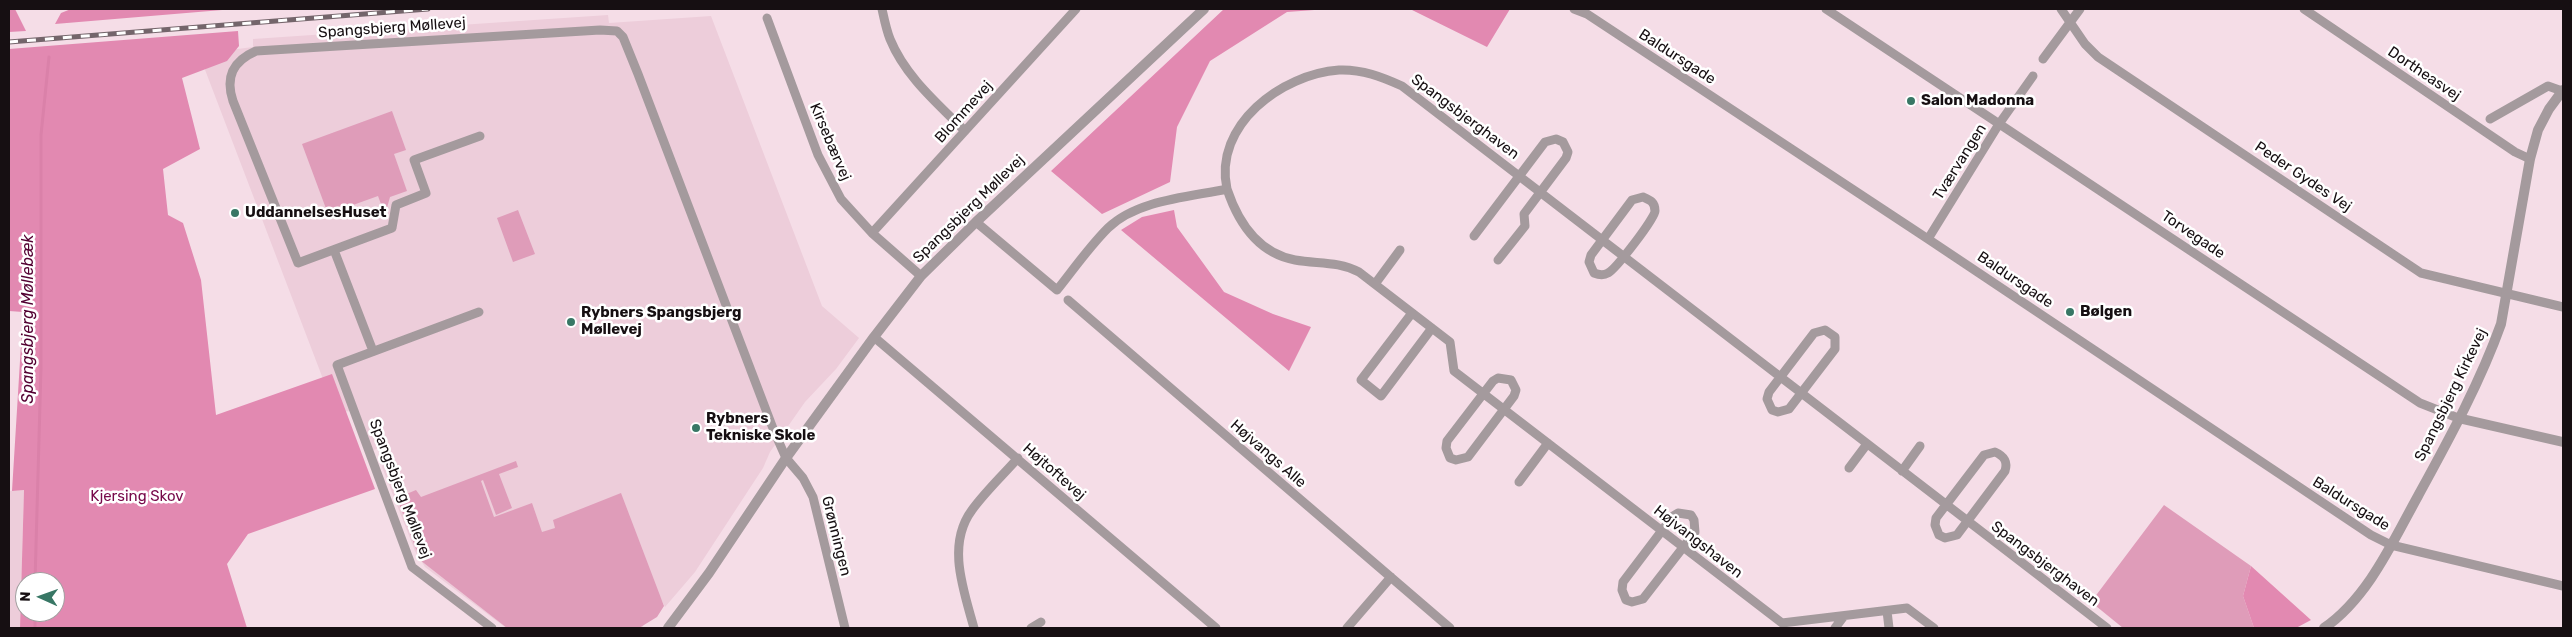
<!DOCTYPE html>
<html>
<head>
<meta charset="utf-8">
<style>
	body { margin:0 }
	#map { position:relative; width:2572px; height:637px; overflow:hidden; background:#f5dde7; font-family:Rubik,sans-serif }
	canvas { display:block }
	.frame { position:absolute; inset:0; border:10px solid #160f12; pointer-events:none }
	.north { position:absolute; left:15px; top:572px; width:50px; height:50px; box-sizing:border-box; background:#fff; border:1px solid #a29fa0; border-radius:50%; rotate:272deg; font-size:14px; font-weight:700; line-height:20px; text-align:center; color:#160f12 }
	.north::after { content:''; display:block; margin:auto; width:18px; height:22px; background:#387765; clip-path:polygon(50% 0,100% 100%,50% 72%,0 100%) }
</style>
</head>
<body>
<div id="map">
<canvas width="2572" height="637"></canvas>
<div class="frame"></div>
<div class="north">N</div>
</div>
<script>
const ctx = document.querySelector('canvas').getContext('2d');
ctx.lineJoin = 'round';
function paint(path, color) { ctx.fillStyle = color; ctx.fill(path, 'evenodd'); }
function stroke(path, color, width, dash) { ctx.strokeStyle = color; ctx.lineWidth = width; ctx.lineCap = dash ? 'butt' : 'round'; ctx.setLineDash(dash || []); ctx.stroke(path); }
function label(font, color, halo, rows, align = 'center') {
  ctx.font = font + ' Rubik,sans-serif'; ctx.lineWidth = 5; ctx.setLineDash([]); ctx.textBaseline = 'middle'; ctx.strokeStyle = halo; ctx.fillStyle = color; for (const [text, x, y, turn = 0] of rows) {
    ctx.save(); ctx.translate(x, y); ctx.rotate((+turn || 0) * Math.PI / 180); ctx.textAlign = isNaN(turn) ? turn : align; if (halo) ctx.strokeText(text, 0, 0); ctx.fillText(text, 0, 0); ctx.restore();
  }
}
paint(new Path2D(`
	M608 15 609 23 711 16 822 306 859 338 836 369 805 402 770 452 763 468 695 572 665 607 660 597 642 628H506L425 567 415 551 382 467 384 461 379 448 366 453 350 411 336 413 199 54 253 47V39Z
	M24 490 20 628H9V491Z`), '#edcdda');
paint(new Path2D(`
	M392 111 406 150 394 154 407 191 390 197 385 215 378 196 328 214 302 144Z
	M518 210 535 254 513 262 497 218Z
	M516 461 518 467 499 474 512 508 496 515 483 480 481 481 494 517 532 503 542 532 555 528 553 520 621 493 664 606 657 617 639 628H507L420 560 397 498 416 490 421 497Z
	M2164 505 2251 566 2243 596 2254 628H2123L2091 602Z`), '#df9cb9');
paint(new Path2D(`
	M9 9H15L26 31 9 32Z
	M71 9H234L55 24 61 13Z
	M1224 9H1328L1287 12 1210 61 1177 127 1170 182 1102 214 1051 171Z
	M1410 9H1510L1487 47Z
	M238 31 239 46 227 61 182 78 200 149 163 169 168 215 183 223 201 280 216 415 332 374 375 489 248 534 227 564 247 628H20L24 490 12 491 23 312 9 311V49ZM25 582H55V612H25Z
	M1174 210 1177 227 1224 292 1273 314 1311 327 1289 371 1121 230 1142 217Z
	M2251 566 2311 620 2296 628H2254L2243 596Z`), '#e289b1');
stroke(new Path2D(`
	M35 582 41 367V135L49 57
	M35 628V612`), '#da81a9', 3);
stroke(new Path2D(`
	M882 9C884 18 886 29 890 39 905 76 937 103 965 131
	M1574 9 1587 14 1928 239 2371 535 2391 545 2563 586
	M1826 9 2420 403 2458 418
	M2061 9 2085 44 2098 57 2421 273 2563 307
	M2304 9 2515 152 2530 159
	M767 18 818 155 841 199 872 233 921 276
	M2043 59 2080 9
	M2490 119 2548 86 2562 91
	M480 136 414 160 426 193 396 205 392 228 298 263 233 101C225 77 233 61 256 51L600 30 617 31 623 37 638 74 774 431 786 458 803 478 813 497 845 628
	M1227 189C1213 125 1282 74 1339 70 1362 69 1382 77 1402 86L2107 628
	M1643 197C1650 200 1655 202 1655 211 1655 218 1616 269 1608 273 1603 276 1599 275 1594 273L1589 262 1591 255 1632 200Z
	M976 222 1057 290C1073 270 1089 247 1108 228 1137 200 1189 197 1227 189 1238 222 1258 253 1295 260 1318 264 1338 261 1359 272L1450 342 1454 371 1782 623 1907 608 1934 628
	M872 233 1076 9
	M1474 236 1545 142 1556 139 1563 142 1568 152 1566 158 1524 214 1525 226 1498 260
	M1928 239 1999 124 2033 76
	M334 250 373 351
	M1375 284 1400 250
	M1068 300 1450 628
	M479 312 337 365 412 567 492 628
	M1412 313 1361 380 1381 396 1432 328
	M1825 330 1835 337V349L1789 409 1778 412 1772 410 1767 399 1769 392 1814 333Z
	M874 337 1216 628
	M1498 378 1511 380 1516 390 1514 396 1468 457 1456 460 1450 458 1446 448 1447 441 1493 381Z
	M1995 452C2004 456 2008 461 2005 471L1957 535 1945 538 1939 535 1935 525 1936 518 1984 455Z
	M1849 468 1867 444
	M1902 471 1920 446
	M1519 482 1548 443
	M1678 513 1691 515 1694 520 1695 532 1643 599 1632 602 1626 600 1622 590 1623 582 1673 516Z
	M1887 611 1889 628
	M974 628C964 591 946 545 972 510 985 492 1003 475 1018 458
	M1031 628 1041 622
	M1347 628 1391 577
	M1835 628 1844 616`), '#a49a9d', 9);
stroke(new Path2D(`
	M2458 418 2563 442
	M668 628 709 573 786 458 874 337 921 276 976 222 1204 9
	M2324 628C2368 598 2393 541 2418 496 2448 441 2480 383 2501 324L2530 159 2538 130 2549 109 2563 90`), '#a49a9d', 10);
const rail = new Path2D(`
	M9 42 428 9`);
stroke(rail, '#74656b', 5);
stroke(rail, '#fff', 3, [9]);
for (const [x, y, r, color] of [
	[1911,101,5,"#387765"],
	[235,213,5,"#387765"],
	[2070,312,5,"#387765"],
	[571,322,5,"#387765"],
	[696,428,5,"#387765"]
]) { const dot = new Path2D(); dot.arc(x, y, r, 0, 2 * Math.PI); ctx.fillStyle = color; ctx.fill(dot); stroke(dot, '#fff', 2); }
label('15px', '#160f12', '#fff', [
	["Spangsbjerg Møllevej",392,28,-4],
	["Baldursgade",1677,57,33],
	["Dortheasvej",2424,74,34],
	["Blommevej",964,112,-48],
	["Spangsbjerghaven",1465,117,37],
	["Kirsebærvej",830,142,67],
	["Tværvangen",1960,162,-58],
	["Peder Gydes Vej",2303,177,34],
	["Spangsbjerg Møllevej",969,209,-44],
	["Torvegade",2193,235,34],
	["Baldursgade",2015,280,34],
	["Spangsbjerg Kirkevej",2451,395,-64],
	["Højvangs Alle",1268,454,41],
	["Højtoftevej",1054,472,41],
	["Spangsbjerg Møllevej",400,489,69],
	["Baldursgade",2351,504,32],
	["Grønningen",836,536,76],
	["Højvangshaven",1698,542,38],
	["Spangsbjerghaven",2045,564,37]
]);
label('bold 15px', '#160f12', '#fff', [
	["Salon Madonna",1921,101],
	["UddannelsesHuset",245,213],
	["Bølgen",2080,312],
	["Rybners Spangsbjerg",581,313],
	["Møllevej",581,330],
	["Rybners",706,419],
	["Tekniske Skole",706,436]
], 'left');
label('15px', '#77094a', '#fff', [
	["Kjersing Skov",137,497]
]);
label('italic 16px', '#530132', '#fff', [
	["Spangsbjerg Møllebæk",28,319,-90]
]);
</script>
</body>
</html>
